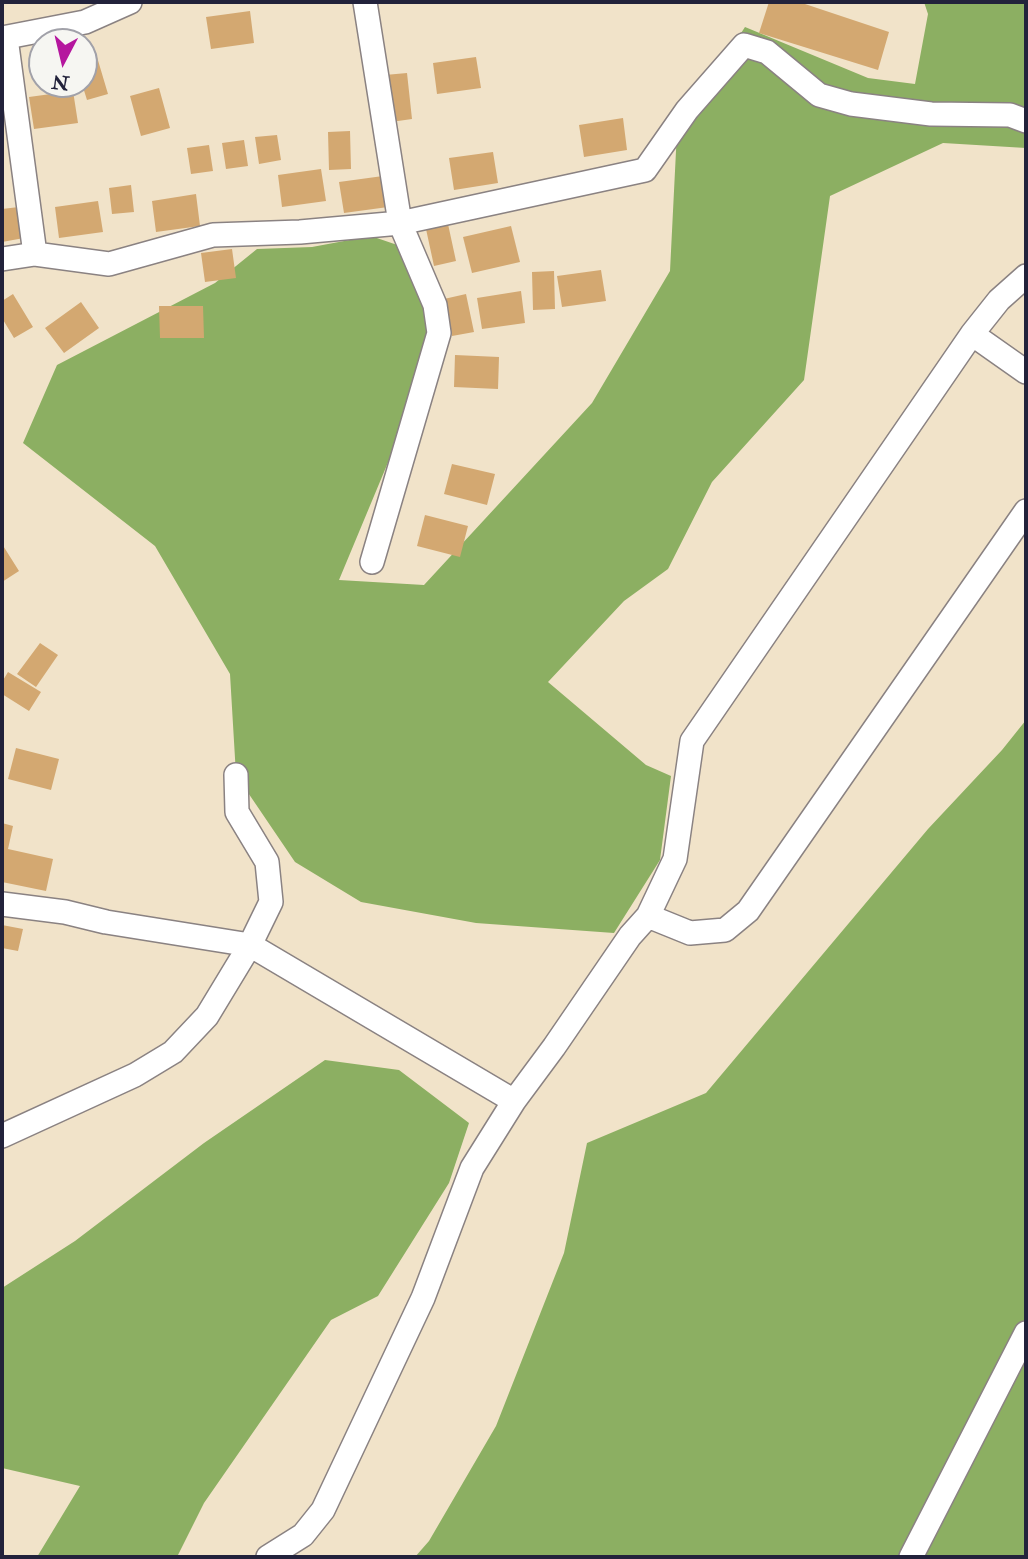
<!DOCTYPE html>
<html>
<head>
<meta charset="utf-8">
<style>
	body { margin:0 }
	#map { position:relative; width:1028px; height:1559px; overflow:hidden; background:#f1e3c9; font-family:"IM FELL Double Pica",serif }
	canvas { display:block }
	.frame { position:absolute; inset:0; border:4px solid #22223b; pointer-events:none }
	.north { position:absolute; left:28px; top:28px; width:70px; height:70px; box-sizing:border-box; background:#f6f6f2; border:2px solid #a1a1a9; border-radius:50%; rotate:187deg; font-size:19px; font-weight:700; line-height:28px; text-align:center; color:#22223b }
	.north::after { content:''; display:block; margin:auto; width:24px; height:32px; background:#b5179e; clip-path:polygon(50% 0,100% 100%,50% 72%,0 100%) }
</style>
</head>
<body>
<div id="map">
<canvas width="1028" height="1559"></canvas>
<div class="frame"></div>
<div class="north">N</div>
</div>
<script>
const ctx = document.querySelector('canvas').getContext('2d');
ctx.lineJoin = 'round';
function paint(path, color) { ctx.fillStyle = color; ctx.fill(path, 'evenodd'); }
function stroke(path, color, width, dash) { ctx.strokeStyle = color; ctx.lineWidth = width; ctx.lineCap = dash ? 'butt' : 'round'; ctx.setLineDash(dash || []); ctx.stroke(path); }
paint(new Path2D(`
	M924 2H1026V148L943 143 830 196 804 380 712 482 668 569 624 601 548 682 646 765 671 776 660 860 614 933 476 923 361 902 295 862 236 775 230 674 155 546 23 443 57 365 215 283 257 249 312 247 371 236 409 249 435 305 429 364 339 580 424 585 592 403 670 271 677 131 745 27 868 78 915 84 928 14Z
	M1026 720V1557H415L429 1541 496 1426 564 1253 587 1143 706 1093 928 829 1002 750Z
	M325 1060 399 1070 469 1123 449 1183 378 1296 331 1320 204 1503 177 1557H37L80 1486 2 1468V1288L75 1241 204 1143Z`), '#8caf62');
paint(new Path2D(`
	M769 2H799L889 32 878 70 759 33Z
	M250 11 254 43 211 49 206 17Z
	M97 57 108 94 87 100 82 84H84V61Z
	M476 57 481 88 437 94 433 63Z
	M407 73 412 119 391 122 385 75Z
	M159 88 170 128 141 136 130 96Z
	M73 91 78 123 34 129 29 97Z
	M623 118 627 150 584 157 579 125Z
	M350 131 351 169 329 170 328 132Z
	M277 135 281 160 259 164 255 137Z
	M244 140 248 166 226 169 222 143Z
	M209 145 213 171 191 174 187 148Z
	M493 152 498 183 454 190 449 158Z
	M321 169 326 201 282 207 278 175Z
	M383 176 388 207 344 213 339 182Z
	M131 185 134 212 112 214 109 188Z
	M196 194 200 226 156 232 152 201Z
	M98 201 103 232 59 238 55 207Z
	M19 207 24 238 2 242V209Z
	M448 224 456 261 434 266 426 229Z
	M511 226 520 262 472 273 463 237Z
	M232 249 236 278 205 282 201 253Z
	M601 270 606 301 562 307 557 276Z
	M554 271 555 309 533 310 532 272Z
	M521 291 525 323 482 329 477 298Z
	M13 294 33 327 14 338 2 318V301Z
	M466 294 474 332 452 336 444 299Z
	M81 302 99 328 64 353 45 328Z
	M159 306H203L204 338H160Z
	M455 355 499 357 498 389 454 387Z
	M452 464 495 474 487 505 444 494Z
	M425 515 468 526 460 557 417 546Z
	M2 544 19 571 2 582Z
	M40 643 58 655 36 687 17 674Z
	M8 672 41 692 29 711 2 694V682Z
	M16 748 59 759 51 790 8 779Z
	M2 823 13 826 8 849 53 859 46 891 2 882Z
	M2 925 23 929 18 951 2 948Z`), '#d3a871');
const minor = new Path2D(`
	M365 2 400 223 435 305 439 333 372 562
	M2 38 85 22 130 2
	M6 38 35 254
	M2 259 35 254 109 264 213 235 300 232 400 223 645 170 687 110 744 45 767 52 819 95 851 104 931 114 1010 115 1026 121
	M972 334 1026 372
	M2 904 65 912 106 922 250 945 514 1101
	M648 916 690 933 725 930 748 911 1026 511
	M2 1136 135 1075 173 1052 207 1016 250 945 271 902 267 862 237 812 236 775
	M268 1557 303 1535 323 1510 423 1298 472 1168 514 1101 554 1047 630 936 648 916 675 859 692 741 972 334 999 300 1026 276
	M911 1557 1026 1333`);
stroke(minor, '#8a8282', 26);
stroke(minor, '#fff', 23);
</script>
</body>
</html>
